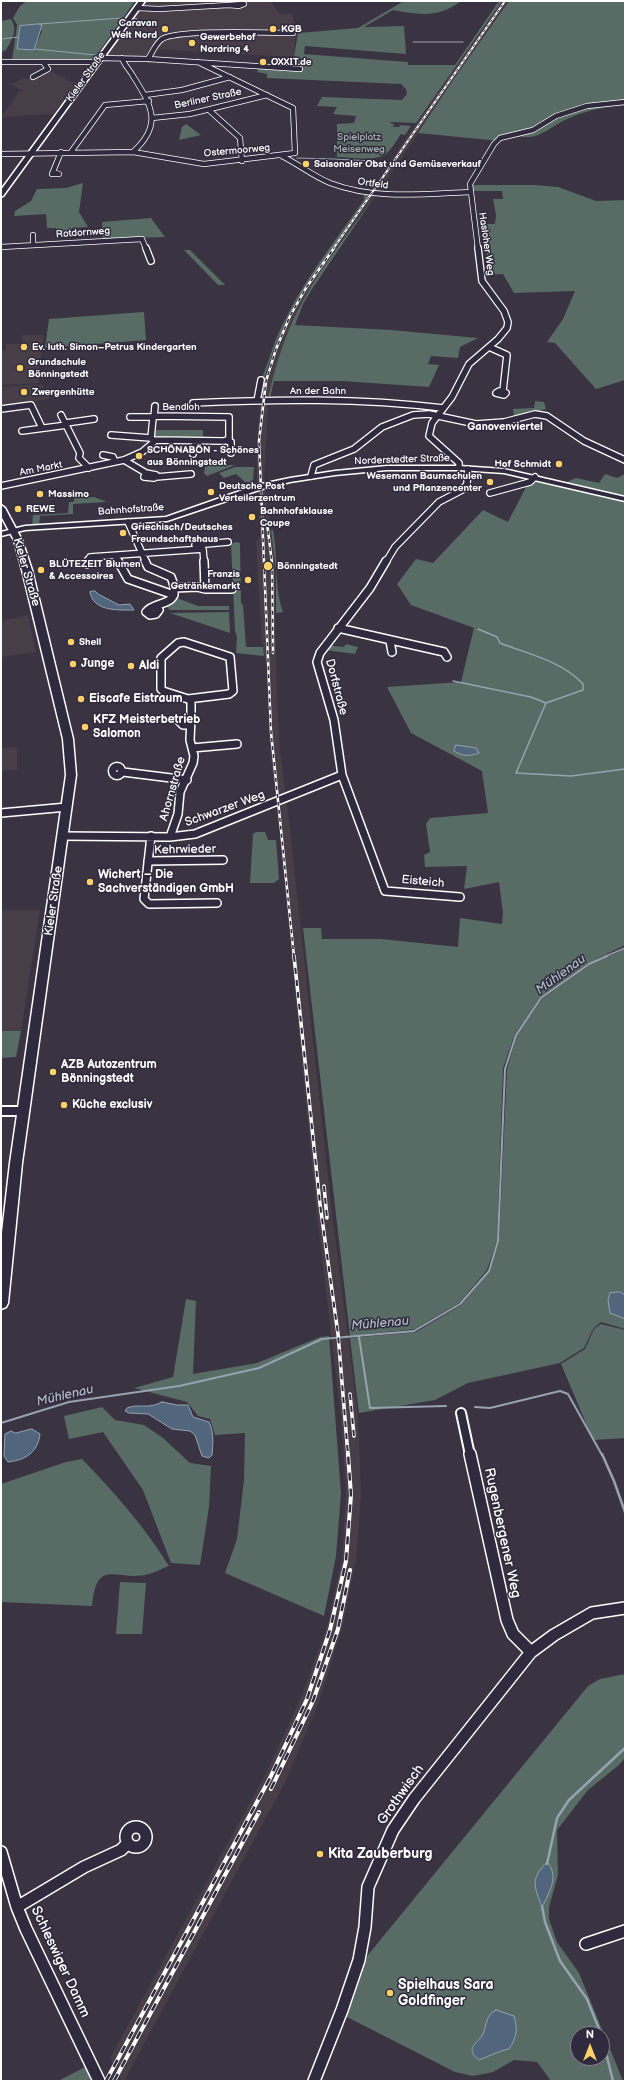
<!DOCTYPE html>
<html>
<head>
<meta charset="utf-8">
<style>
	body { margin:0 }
	#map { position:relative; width:626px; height:2082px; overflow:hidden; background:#3a3342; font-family:"Balsamiq Sans",sans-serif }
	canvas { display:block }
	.frame { position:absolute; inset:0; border:2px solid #fff; pointer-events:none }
	.north { position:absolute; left:570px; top:2026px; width:40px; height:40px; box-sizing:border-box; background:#2f2a3d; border:1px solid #827f8b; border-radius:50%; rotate:0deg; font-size:11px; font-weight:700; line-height:16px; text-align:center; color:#fff }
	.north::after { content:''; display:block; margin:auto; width:14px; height:18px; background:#ffd166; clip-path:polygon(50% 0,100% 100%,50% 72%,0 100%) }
</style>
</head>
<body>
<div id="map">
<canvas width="626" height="2082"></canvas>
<div class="frame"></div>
<div class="north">N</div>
</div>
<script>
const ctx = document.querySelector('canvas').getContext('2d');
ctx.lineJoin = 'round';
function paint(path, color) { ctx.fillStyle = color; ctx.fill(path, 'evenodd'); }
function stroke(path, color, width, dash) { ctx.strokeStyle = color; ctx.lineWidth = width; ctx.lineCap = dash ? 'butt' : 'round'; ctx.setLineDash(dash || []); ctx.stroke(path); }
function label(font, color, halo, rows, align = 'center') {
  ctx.font = font + ' "Balsamiq Sans",sans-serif'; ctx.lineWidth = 3; ctx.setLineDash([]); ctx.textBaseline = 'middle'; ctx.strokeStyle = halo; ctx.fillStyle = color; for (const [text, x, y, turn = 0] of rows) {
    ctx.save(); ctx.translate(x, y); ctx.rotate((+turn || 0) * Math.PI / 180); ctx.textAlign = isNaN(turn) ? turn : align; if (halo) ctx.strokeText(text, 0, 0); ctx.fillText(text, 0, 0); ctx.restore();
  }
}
paint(new Path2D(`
	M146 1H270L280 14H292L296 28 294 57 152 49 144 57 104 56Z
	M502 1H509L453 80 397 165 310 289 294 318 281 350 268 399 261 397 274 349 288 316 304 289 369 196 404 141Z
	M46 72H54L55 74 66 78 65 80 77 83 53 114 1 117 19 92 24 91 8 83 13 84 23 78 32 79Z
	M23 335H44L38 376 39 383 1 385V351H5L6 344H21Z
	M42 384 50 399 1 407V387Z
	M260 403H268L264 483 257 486V441Z
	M266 488 274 558 277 702 280 750 286 796 276 799 270 749 267 671 262 641 256 542 260 536 258 491Z
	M28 615 36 652 1 657V621Z
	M17 747V770L1 771V748Z
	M287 803 331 1205 358 1415 361 1493 356 1560 342 1629 318 1705 284 1784 124 2081H122L110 2058 266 1773 301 1698 327 1627 342 1558 346 1494 341 1417 316 1206 277 806Z
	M1 910H40L21 1031H1Z`), '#473e48');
paint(new Path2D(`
	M27 1H135L93 60 12 61 17 25 13 18 20 6ZM39 24 42 31 34 50 17 49 20 26Z
	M404 1H461C440 18 419 15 393 10L364 27 404 26 406 54 305 46 304 54 408 62V65H455L499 1H502L416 123 391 122 390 123 394 124 393 127H399L401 125 411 126 405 135 401 134C396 141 390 153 382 156 370 161 350 157 337 157V124L354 123 356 116 333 114 337 107 317 106 322 97 402 100 407 94 406 89 401 84 267 78V74L257 72 259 67 293 69 296 57H294L298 33 358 28Z
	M509 1H625V105C603 107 583 111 563 121 553 126 545 133 535 136 524 139 510 133 500 141L418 133 453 80Z
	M11 19C18 30 12 40 6 50L1 52V21Z
	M186 124 201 135 179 140 182 127Z
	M83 183 79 212 88 227 72 228V231L65 232V235L56 236V228H47L46 214 14 216 15 211 31 201 37 189 66 188Z
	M473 185H535L558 187 596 201 625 200V380L596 389 555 343 547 342 563 319 575 291 514 293 503 274 486 275 489 264 480 224H495L496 215 493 199H503L502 191H472Z
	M364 195H369L304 289 288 316 274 349 261 388C261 378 266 368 269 359 288 299 329 250 364 200Z
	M375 196 312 289 303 304 295 325 391 330 478 338 460 347 458 358 431 356 428 364 439 365 429 387 342 381H274L270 398 361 399H268C274 371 282 344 294 318 315 274 347 235 375 196Z
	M151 218 165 237 103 239 102 222Z
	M184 250H190L225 285H218Z
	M144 312 146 340 45 348 49 319Z
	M535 401 544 402 546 409 517 417 514 416 513 409 534 408Z
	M155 430H203V440L154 438Z
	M210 465H235L207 476 204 473 205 467Z
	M235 467H254L253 481 250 488 244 487 249 485V482H245L236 474 224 478 219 473Z
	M605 474 617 478 625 474V497L565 483 576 478 599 483Z
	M537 482 625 502V945L587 964 540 998 515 1034 503 1068 497 1241 487 1270 459 1303 415 1329 350 1336 303 928H321L322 939H381L458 947 460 918 502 924 503 913 499 882 464 889 467 866 425 867 424 855 430 852 426 824 430 818 488 813 482 771 411 733 387 687 461 682 474 628 411 605 397 584 416 559 433 563 483 510 508 522 527 485Z
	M94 497 107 502 73 504V514L40 516 39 525 32 526 33 515 68 513 69 502H74V498Z
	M271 530H273C278 557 274 587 283 612L276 613V570Z
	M236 542 240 543 241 603 243 605 246 647H263L264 656 236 653 237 637 235 631 231 544Z
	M177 598 198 606H229V610H170L166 606Z
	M229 612 230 633 170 613Z
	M330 643 333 646 344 647 346 644 358 647 355 654 325 650Z
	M256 832H265L268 840H276L279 879 274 883H250L253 834Z
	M625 949V1329L601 1322 593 1329 584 1348 560 1363 468 1383 435 1400 359 1413 350 1338 416 1332 461 1305 490 1271 499 1241 507 1069 517 1034 542 999 589 965Z
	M1 1031H21L16 1057 1 1058Z
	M186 1299 196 1301 193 1374 257 1363 320 1337 329 1336 341 1493 336 1556 324 1616 225 1573 237 1539 244 1480 245 1433 215 1435 210 1419 198 1416 187 1402 134 1388 173 1377Z
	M601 1324 625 1330V1438L593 1440 561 1364 585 1349 594 1329Z
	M102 1407 115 1420 144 1425 163 1438 190 1463 211 1466 209 1507 200 1565 171 1563 143 1490 103 1432 69 1439 64 1416Z
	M82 1459C114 1492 144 1526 169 1566 163 1568 156 1572 149 1574 117 1583 97 1555 92 1606L1 1602V1484L66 1462Z
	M120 1582 146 1583 142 1634H116Z
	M625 1674V1758L619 1765 588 1790 557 1830 558 1875 549 1907V1919L557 1942 579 1973 623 2081H551L537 2062 514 2060 493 2072 473 2076 455 2072 347 2017 368 1955 588 1686 600 1679ZM578 2034H602V2058H578Z
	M87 2066 91 2075 89 2081H58Z`), '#586b65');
const water = new Path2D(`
	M39 24 42 25 34 50 17 49 20 26Z
	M95 591 98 594 119 605 130 604 134 610C119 610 93 612 90 592Z
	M456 745 476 748 479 753C470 756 463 757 454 751Z
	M620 1292 625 1295V1319L610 1313 608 1300 610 1293Z
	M162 1402 177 1405H188L193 1417 209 1422C214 1432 213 1444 212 1455L209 1458 202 1456 195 1435 190 1431 172 1429 148 1414 129 1413 125 1411 127 1408C139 1403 147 1410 162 1402Z
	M32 1429 40 1434C38 1452 26 1460 8 1462L4 1456 5 1434 11 1431 15 1433Z
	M547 1862C560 1876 549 1893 542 1907 534 1886 530 1879 547 1862Z
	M496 2010 514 2016C518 2029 517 2037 509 2049 498 2051 490 2056 479 2060 463 2048 479 2043 483 2034 487 2024 485 2016 496 2010Z`);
paint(water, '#51667c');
stroke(water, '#97a3b0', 1);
stroke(new Path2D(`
	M132 18 137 19
	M39 24 122 18
	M1 39 19 37
	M413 42H463
	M35 49 95 55
	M297 158 333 159
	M334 159 372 161`), '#97a3b0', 1);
stroke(new Path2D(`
	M478 629 497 637 500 643C528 654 562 661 583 684V690L546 703 516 773 571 776 625 769
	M453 681 531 697 546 703
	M604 957 625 948`), '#97a3b0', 1.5);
stroke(new Path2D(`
	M359 1337 370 1408 446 1406
	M475 1407 490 1408 560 1391 568 1394 602 1455
	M1 1423 69 1402 179 1386 259 1368 322 1339 414 1331 460 1304 489 1271 498 1241 505 1069 516 1035 541 998 589 964 607 956`), '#97a3b0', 2);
stroke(new Path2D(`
	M602 1454 614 1481 625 1512
	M547 1864 557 1818 569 1800 625 1748
	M542 1906 545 1922 560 1961 587 1999 601 2034
	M602 2037 613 2081`), '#97a3b0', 2.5);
const minorFar4 = new Path2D(`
	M244 4 239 6 229 5Z
	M137 8 159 9 229 5
	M100 58 148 59 300 69
	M122 58C124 65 130 70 133 76 152 106 163 125 133 152
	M148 59C152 53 156 43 162 39 178 29 269 33 293 33
	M1 62H98
	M33 77 48 69 43 62
	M145 95 182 90 230 77
	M209 110 240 138 242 161
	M152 118 190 114 267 95
	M71 152 105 105 149 101
	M1 154 133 152 204 164 295 153 293 108 198 62
	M282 156C298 164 313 176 330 183 375 200 423 194 470 192
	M53 172 59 174H52L61 152
	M33 235V245
	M1 247 142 239 146 249
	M478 249 470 184 494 144 500 138 533 130 556 116 587 106 625 102`);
const minorFar3 = new Path2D(`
	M146 248 151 261
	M489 347 507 355 503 391
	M499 391 506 393 504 395 496 393Z
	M257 401 261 380
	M193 403C277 399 360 398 443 408
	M1 409 31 405 42 428
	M61 415 80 453 79 458 89 468
	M155 416 229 417V439L224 441 153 440 151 438 153 418Z
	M130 417H154L155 406
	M66 423 94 419
	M22 431 67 425
	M111 435 151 438
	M227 441 231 442V453
	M193 454 195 441
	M103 455 113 457 115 462
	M124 460 146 473
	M459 468V463L429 436 432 423 452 397 469 364 498 339 507 328 508 322 504 311 482 281 478 248
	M146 473 156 475 154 478 144 477Z
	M311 476 314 465 354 449 382 427 413 415 429 414 476 424 504 422 535 414 547 416 584 441 625 460
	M156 477 191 474
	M1 486 124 460 142 452 155 441
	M490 493 530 482 535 477
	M128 522 146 562
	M195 545 228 542
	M115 556 119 562
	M87 562 90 557 203 549 204 562
	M386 562 395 547 439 502 462 490 467 484 468 469`);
const minorFar2 = new Path2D(`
	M118 561 128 579 174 595
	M145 561 148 567 171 577C184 609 156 599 146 612L150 615 156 614 159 610 156 607
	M386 561 370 588 320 653 317 662 334 720 342 775 385 891 460 897
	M87 564 88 561
	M175 588 197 587 205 589 204 561
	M205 589H232
	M338 628 444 652 447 657
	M390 641 392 652
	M184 642 230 657 233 691 229 694 188 699 163 691 161 689V658L178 643Z
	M191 699V718
	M192 748 237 744
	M112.5 771a4.5 4.5 0 1 1 9 0a4.5 4.5 0 1 1-9 0Z
	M123 772 187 780
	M1 813 67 807
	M63 836 170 837 195 834 342 775
	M151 836 144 899 149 904 217 903
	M170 837 178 814 180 792 193 763 194 756 190 740 191 718 179 721 183 725H190
	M148 861 223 860`);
const minorFar1 = new Path2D(`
	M1 1111H23
	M461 1413 470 1455`);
const minor = new Path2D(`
	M470 1454 507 1620 513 1634 531 1652
	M126 1837a10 10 0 1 1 20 0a10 10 0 1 1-20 0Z
	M1 1852 17 1907 26 1929 99 2081
	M17 1907 84 1867 121 1850 128 1843
	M586 1944 625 1931
	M314 2081 342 2010 359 1960 365 1927 368 1887 393 1830 414 1799 531 1652 554 1635 592 1613 625 1608`);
const secondary = new Path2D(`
	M387 466H459L504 469 625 497V501L504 473 459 470H387L335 475 290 482 262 489 167 521 25 530 1 536V532L25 526 166 517 257 485 290 478 335 471Z`);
const primary = new Path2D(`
	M139 1H145L3 196 1 197V190Z
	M1 505 5 508 22 540 32 570 73 739 76 775 22 1163 8 1303 6 1307 1 1309V1241L10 1163 66 775 63 739 22 570 14 540 1 516Z`);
stroke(minorFar4, '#fff', 6);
stroke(minorFar3, '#fff', 8);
stroke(minorFar2, '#fff', 10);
stroke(minorFar1, '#fff', 12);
stroke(minor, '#fff', 14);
stroke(secondary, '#fff', 3);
stroke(primary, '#fff', 3);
stroke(minorFar4, '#2f2a3d', 4.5);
stroke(minorFar3, '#2f2a3d', 5.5);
stroke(minorFar2, '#2f2a3d', 7);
stroke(minorFar1, '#2f2a3d', 8);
stroke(minor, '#2f2a3d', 11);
paint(secondary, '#2f2a3d');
paint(primary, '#2f2a3d');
const railFar3 = new Path2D(`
	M333 249 505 1`);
const railFar2 = new Path2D(`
	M267 523 272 563 273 653
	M294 957 271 732 259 441 266 381 276 349 290 316 306 288 334 248`);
const railFar1 = new Path2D(`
	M294 956 320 1204 338 1334 348 1455
	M324 1186 327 1218
	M350 1394 354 1436`);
const rail = new Path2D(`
	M271 1789 313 1701 338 1629 350 1570
	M106 2081 270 1778 307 1699 330 1630 346 1561 351 1495 348 1454
	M114 2081 259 1812`);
stroke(railFar3, '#fff', 2);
stroke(railFar2, '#fff', 2.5);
stroke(railFar1, '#fff', 3.5);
stroke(rail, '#fff', 4);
stroke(railFar3, '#2f2a3d', 1, [3]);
stroke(railFar2, '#2f2a3d', 1.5, [4]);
stroke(railFar1, '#2f2a3d', 2, [6]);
stroke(rail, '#2f2a3d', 2.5, [8]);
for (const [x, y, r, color] of [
	[165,29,4,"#ffd166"],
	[273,29,4,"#ffd166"],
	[192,43,4,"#ffd166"],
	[263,62,4,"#ffd166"],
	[306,164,4,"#ffd166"],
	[24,347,4,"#ffd166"],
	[20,368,4,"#ffd166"],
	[24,392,4,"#ffd166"],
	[139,456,4,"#ffd166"],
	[559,464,4,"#ffd166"],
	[490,482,4,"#ffd166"],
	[211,492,4,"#ffd166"],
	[40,494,4,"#ffd166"],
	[18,509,4,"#ffd166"],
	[252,517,4,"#ffd166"],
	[123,533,4,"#ffd166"],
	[268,566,5,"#ffd166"],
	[41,570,4,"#ffd166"],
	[248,580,4,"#ffd166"],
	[71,642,4,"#ffd166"],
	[73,664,4,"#ffd166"],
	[131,666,4,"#ffd166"],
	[81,699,4,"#ffd166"],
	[85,727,4,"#ffd166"],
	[90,882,4,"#ffd166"],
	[53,1072,4,"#ffd166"],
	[64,1105,4,"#ffd166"],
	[320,1854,4,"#ffd166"],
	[390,1993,4,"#ffd166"]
]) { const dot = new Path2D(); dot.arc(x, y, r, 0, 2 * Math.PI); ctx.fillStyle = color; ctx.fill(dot); stroke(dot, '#2f2a3d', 1.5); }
label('bold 10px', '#fff', '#2f2a3d', [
	["Caravan",157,23,"right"],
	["Welt Nord",157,35,"right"],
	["KGB",281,29],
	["Gewerbehof",200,37],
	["Nordring 4",200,49],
	["OXXIT.de",271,62],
	["Saisonaler Obst und Gemüseverkauf",314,164],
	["Ev. luth. Simon–Petrus Kindergarten",32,347],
	["Grundschule",28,362],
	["Bönningstedt",28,374],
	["Zwergenhütte",32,392],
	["SCHÖNABÖN - Schönes",147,450],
	["aus Bönningstedt",147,462],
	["Hof Schmidt",551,464,"right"],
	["Wesemann Baumschulen",482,476,"right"],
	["und Pflanzencenter",482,488,"right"],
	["Deutsche Post",219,486],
	["Verteilerzentrum",219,498],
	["Massimo",48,494],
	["REWE",26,509],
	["Bahnhofsklause",260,511],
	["Coupe",260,523],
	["Griechisch/Deutsches",131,527],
	["Freundschaftshaus",131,539],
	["BLÜTEZEIT Blumen",49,564],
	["& Accessoires",49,576],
	["Bönningstedt",277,566],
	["Franzis",240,574,"right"],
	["Getränkemarkt",240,586,"right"],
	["Shell",79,642]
], 'left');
label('10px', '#fff', '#2f2a3d', [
	["Kieler Straße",86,77,-54],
	["Berliner Straße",208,99,-12],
	["Ostermoorweg",237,151,-5],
	["Ortfeld",373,184,8],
	["Rotdornweg",83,233,-4],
	["Hasloher Weg",486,244,82],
	["An der Bahn",318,391],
	["Bendloh",181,407],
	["Norderstedter Straße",402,460,-2],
	["Am Markt",41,469,-11],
	["Bahnhofstraße",131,510,-4]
]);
label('10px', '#acb5b2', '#2f2a3d', [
	["Spielplatz",359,137],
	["Meisenweg",359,149]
]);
label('bold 11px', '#fff', '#2f2a3d', [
	["Ganovenviertel",505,427]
]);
label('12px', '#fff', '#2f2a3d', [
	["Kieler Straße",26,572,74],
	["Dorfstraße",336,687,75],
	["Ahornstraße",173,789,-74],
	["Schwarzer Weg",225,809,-20],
	["Kehrwieder",185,850,-1],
	["Eisteich",423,882,5],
	["Kieler Straße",54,901,-82]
]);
label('bold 12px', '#fff', '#2f2a3d', [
	["Junge",81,664],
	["Aldi",139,666],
	["Eiscafe Eistraum",89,699],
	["KFZ Meisterbetrieb",93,720],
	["Salomon",93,734],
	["Wichert – Die",98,875],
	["Sachverständigen GmbH",98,889],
	["AZB Autozentrum",61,1065],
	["Bönningstedt",61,1079],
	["Küche exclusiv",72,1105]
], 'left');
label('italic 13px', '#b1bac4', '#2f2a3d', [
	["Mühlenau",561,975,-36],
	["Mühlenau",380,1324,-5],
	["Mühlenau",65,1396,-13]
]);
label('14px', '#fff', '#2f2a3d', [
	["Rugenbergener Weg",502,1533,78],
	["Grothwisch",401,1795,-55],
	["Schleswiger Damm",60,1962,65]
]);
label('bold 14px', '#fff', '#2f2a3d', [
	["Kita Zauberburg",328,1854],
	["Spielhaus Sara",398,1985],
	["Goldfinger",398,2001]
], 'left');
</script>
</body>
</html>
